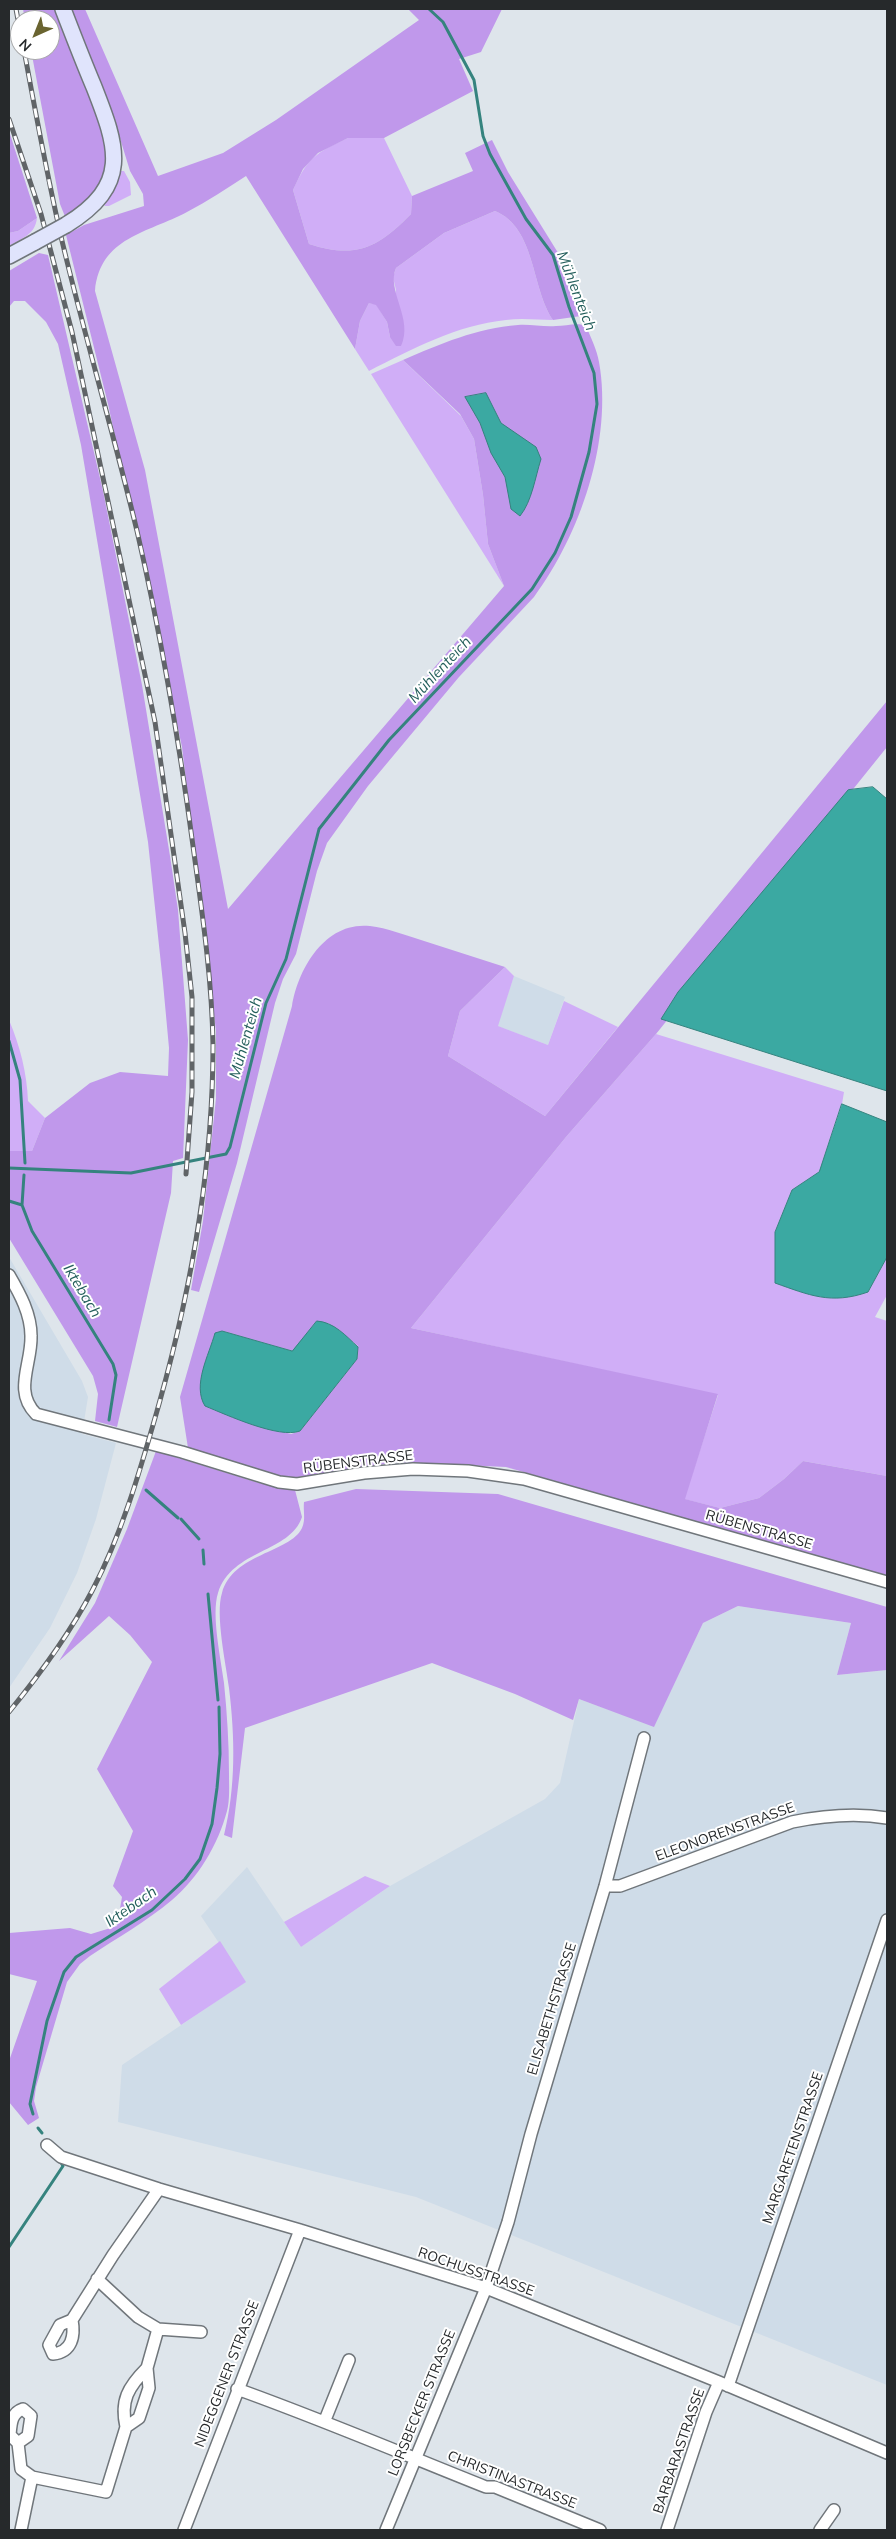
<!DOCTYPE html>
<html>
<head>
<meta charset="utf-8">
<style>
	body { margin:0 }
	#map { position:relative; width:896px; height:2539px; overflow:hidden; background:#dee5eb; font-family:Mulish,sans-serif }
	canvas { display:block }
	.frame { position:absolute; inset:0; border:10px solid #26292b; pointer-events:none }
	.north { position:absolute; left:10px; top:10px; width:50px; height:50px; box-sizing:border-box; background:#fff; border:1px solid #a8a9aa; border-radius:50%; rotate:224deg; font-size:14px; font-weight:700; line-height:20px; text-align:center; color:#26292b }
	.north::after { content:''; display:block; margin:auto; width:18px; height:22px; background:#6a6430; clip-path:polygon(50% 0,100% 100%,50% 72%,0 100%) }
</style>
</head>
<body>
<div id="map">
<canvas width="896" height="2539"></canvas>
<div class="frame"></div>
<div class="north">N</div>
</div>
<script>
const ctx = document.querySelector('canvas').getContext('2d');
ctx.lineJoin = 'round';
function paint(path, color) { ctx.fillStyle = color; ctx.fill(path, 'evenodd'); }
function stroke(path, color, width, dash) { ctx.strokeStyle = color; ctx.lineWidth = width; ctx.lineCap = dash ? 'butt' : 'round'; ctx.setLineDash(dash || []); ctx.stroke(path); }
function label(font, color, halo, rows, align = 'center') {
  ctx.font = font + ' Mulish,sans-serif'; ctx.lineWidth = 4; ctx.setLineDash([]); ctx.textBaseline = 'middle'; ctx.strokeStyle = halo; ctx.fillStyle = color; for (const [text, x, y, turn = 0] of rows) {
    ctx.save(); ctx.translate(x, y); ctx.rotate((+turn || 0) * Math.PI / 180); ctx.textAlign = isNaN(turn) ? turn : align; if (halo) ctx.strokeText(text, 0, 0); ctx.fillText(text, 0, 0); ctx.restore();
  }
}
paint(new Path2D(`
	M514 976 565 997 548 1045 497 1026Z
	M9 1257 82 1381 88 1397 82 1434 116 1443 96 1519 77 1573 50 1628 9 1688Z
	M738 1606 851 1623 837 1675 887 1670V2385L416 2197 118 2122 122 2065 245 1982 201 1916 247 1867 301 1947 390 1886 545 1799 560 1783 579 1699 654 1726 703 1623Z`), '#cfdce8');
paint(new Path2D(`
	M348 138H384L412 196 411 214C378 248 356 259 309 244L293 190C308 157 316 153 348 138Z
	M120 171H124L130 182 131 195 109 206H105L103 204 111 193Z
	M495 211C536 228 531 288 553 320 538 320 522 318 506 320 457 325 412 349 369 371L355 349 360 321 369 303 376 304 387 322 390 337 396 290 393 277 396 268 444 233Z
	M37 218C35 235 22 238 9 246V233L18 231Z
	M403 360 461 416 474 439 483 495 488 544 504 586 371 374Z
	M505 967 514 976 498 1026 548 1045 564 1001 618 1027 545 1116 448 1056 460 1011Z
	M9 1020C20 1046 27 1073 28 1101L45 1118 32 1151H9Z
	M656 1034 844 1092 842 1104 819 1172 792 1190 775 1232V1282L868 1292 887 1257V1295L875 1317 887 1321V1476L803 1461 784 1479 759 1498 720 1508 684 1499 718 1395 411 1328 566 1137Z
	M365 1876 390 1886 301 1947 284 1922Z
	M220 1941 246 1982 181 2025 159 1989Z`), '#d0aef7');
paint(new Path2D(`
	M23 9H56C68 39 111 130 108 157 105 184 86 203 66 219L60 204 31 50H50V20H25Z
	M69 9H85L158 176 223 153 276 120 419 20 408 9H502L481 52 459 59 473 91 384 138H348L318 153 303 169 293 190 309 244C356 259 378 248 411 214L412 196 473 171 465 153 492 140 508 172 560 256 581 316 553 320C531 288 536 228 495 211L444 233 396 268C386 291 414 319 401 346H396L390 337 387 322 376 305 369 303 360 321 355 349 246 176C227 188 208 201 187 212 148 233 100 237 95 291L145 470 228 909 504 586 488 544 483 495 474 439 460 414 403 360C440 344 477 328 518 325 530 324 543 327 556 326 566 326 578 322 586 326 591 338 597 350 599 362 613 440 580 535 534 597L459 677 368 786 327 843 317 871 296 954 283 979 275 1003 237 1163 199 1292 191 1290 203 1221 216 1098V1031L182 747 108 404 66 235 84 225 144 206 143 194 130 171 119 135Z
	M9 131 37 218 18 231 9 233Z
	M39 253 48 255 103 491 142 685 170 856 178 910 188 1040 183 1158 173 1161 171 1193 117 1427 95 1421 98 1394 93 1376 9 1238V1151H32L45 1118 90 1083 120 1072 168 1076 169 1048 163 983 148 842 81 445 58 344 46 322 25 301H14L9 307V271Z
	M887 701V747L656 1034 566 1137 411 1328 718 1394 685 1499 720 1508 759 1498 784 1479 803 1461 887 1476V1576L506 1467 398 1462 286 1479 188 1448 180 1397 292 1006C298 969 325 921 370 926 387 928 405 935 421 940 449 949 477 958 505 967L460 1011 448 1056 545 1116ZM328 1323 358 1346 357 1359 300 1431 291 1434 238 1419 222 1331 292 1351Z
	M156 1451 259 1483 295 1490 302 1517C290 1553 232 1549 218 1593 211 1615 221 1659 224 1683 227 1713 229 1743 229 1774 229 1786 230 1800 227 1811 218 1845 198 1878 172 1900 147 1921 117 1938 90 1956L80 1964 67 1982 36 2087 34 2101 39 2118 28 2125 9 2102V2061L37 1981 9 1974V1933L70 1928 91 1934 117 1926 122 1897 113 1886 133 1831 97 1769 152 1662 130 1635 109 1616 59 1661 95 1603 127 1529Z
	M356 1489 498 1494 887 1607V1670L837 1675 851 1623 738 1606 703 1623 654 1727 579 1699 573 1720 515 1694 432 1663 245 1728 232 1838 224 1835C236 1787 235 1737 229 1688 226 1664 215 1614 222 1593 233 1553 290 1553 302 1528 306 1519 303 1512 304 1502Z`), '#c098eb');
const water = new Path2D(`
	M486 393 501 423 536 447 541 459C535 478 532 501 520 516L511 509 505 477 491 453 480 423 465 397Z
	M873 787 887 799V1091L661 1019 678 992 848 790Z
	M842 1104 887 1122V1257L868 1292C831 1305 809 1295 775 1283V1232L792 1190 819 1172Z
	M317 1321C334 1322 346 1336 358 1347L357 1359 300 1431C279 1439 227 1415 205 1406 192 1385 209 1355 215 1333L222 1331 292 1351Z`);
paint(water, '#3ba9a2');
stroke(water, '#35837e', 1);
stroke(new Path2D(`
	M9 1041 20 1080 25 1163
	M9 1168 131 1173 226 1154 230 1147 266 1003 286 959 319 829 389 740 532 589 555 553 571 517 589 452 597 404 594 373 569 307 553 255 526 219 490 154 483 136 474 80 443 22 429 9
	M24 1175 22 1205 32 1231 113 1364 116 1375 109 1420
	M9 1201 22 1205
	M146 1490 178 1518
	M181 1519 199 1539
	M203 1550 204 1564
	M208 1594 218 1700
	M33 2114 30 2104 47 2021 64 1972 76 1957 152 1910 185 1879 200 1859 212 1824 217 1788 220 1754 219 1707
	M38 2128 42 2133
	M9 2247 63 2166 60 2161`), '#35837e', 3);
const street = new Path2D(`
	M9 1275C20 1294 31 1314 31 1336 32 1364 13 1391 36 1414L182 1452 279 1482 297 1484 364 1473 413 1469 468 1471 524 1479 887 1582
	M605 1886H620L792 1822C822 1816 857 1813 887 1818
	M47 2145 61 2157 159 2189 300 2230 486 2288 719 2382 887 2453
	M97 2279 138 2317 158 2329 201 2332
	M72 2320 60 2325 49 2345 53 2354C72 2352 75 2336 72 2320L113 2255 159 2189
	M728 2386 887 1920
	M237 2389C321 2419 403 2454 486 2487H495L600 2530
	M325 2420 349 2360
	M126 2427C120 2401 128 2387 147 2368
	M18 2443 28 2436 31 2416 23 2409C11 2413 11 2424 10 2435L18 2443 21 2469 32 2477 106 2492 126 2427 139 2418 149 2388 147 2368 158 2329
	M21 2530 32 2477
	M184 2530 300 2230
	M386 2530 486 2288 508 2222 531 2134 605 1886 644 1738
	M667 2530 706 2412 719 2382
	M820 2530 834 2510`);
const secondary = new Path2D(`
	M63 9C73 35 83 61 94 87 118 148 131 185 66 225
	M9 256 35 242`);
stroke(street, '#70767b', 14);
stroke(secondary, '#70767b', 18);
stroke(street, '#fff', 11);
stroke(secondary, '#e0e4fc', 15);
const rail = new Path2D(`
	M16 9 20 31
	M9 119 41 214 72 332 155 722 185 933 192 997V1092L186 1174
	M9 1712C40 1674 69 1635 92 1591 123 1532 141 1467 159 1404 192 1286 213 1167 213 1045 212 978 202 912 193 846 179 741 161 635 137 531 114 435 86 341 63 245 48 181 36 115 24 50`);
stroke(rail, '#606467', 5);
stroke(rail, '#fff', 3, [9]);
const secondaryBridge = new Path2D(`
	M35 242 66 225`);
stroke(secondaryBridge, '#70767b', 18, []);
stroke(secondaryBridge, '#e0e4fc', 15);
label('14px', '#26292b', '#fff', [
	["RÜBENSTRASSE",358,1462,-7],
	["RÜBENSTRASSE",759,1530,16],
	["ELEONORENSTRASSE",725,1832,-20],
	["ELISABETHSTRASSE",552,2009,-73],
	["MARGARETENSTRASSE",793,2148,-71],
	["ROCHUSSTRASSE",476,2272,19],
	["NIDEGGENER STRASSE",227,2374,-69],
	["LORSBECKER STRASSE",422,2403,-68],
	["BARBARASTRASSE",679,2451,-71],
	["CHRISTINASTRASSE",512,2480,21]
]);
label('italic 15px', '#245f5c', '#fff', [
	["Mühlenteich",576,291,69],
	["Mühlenteich",440,670,-47],
	["Mühlenteich",246,1038,-74],
	["Iktebach",82,1291,59],
	["Iktebach",131,1907,-35]
]);
</script>
</body>
</html>
